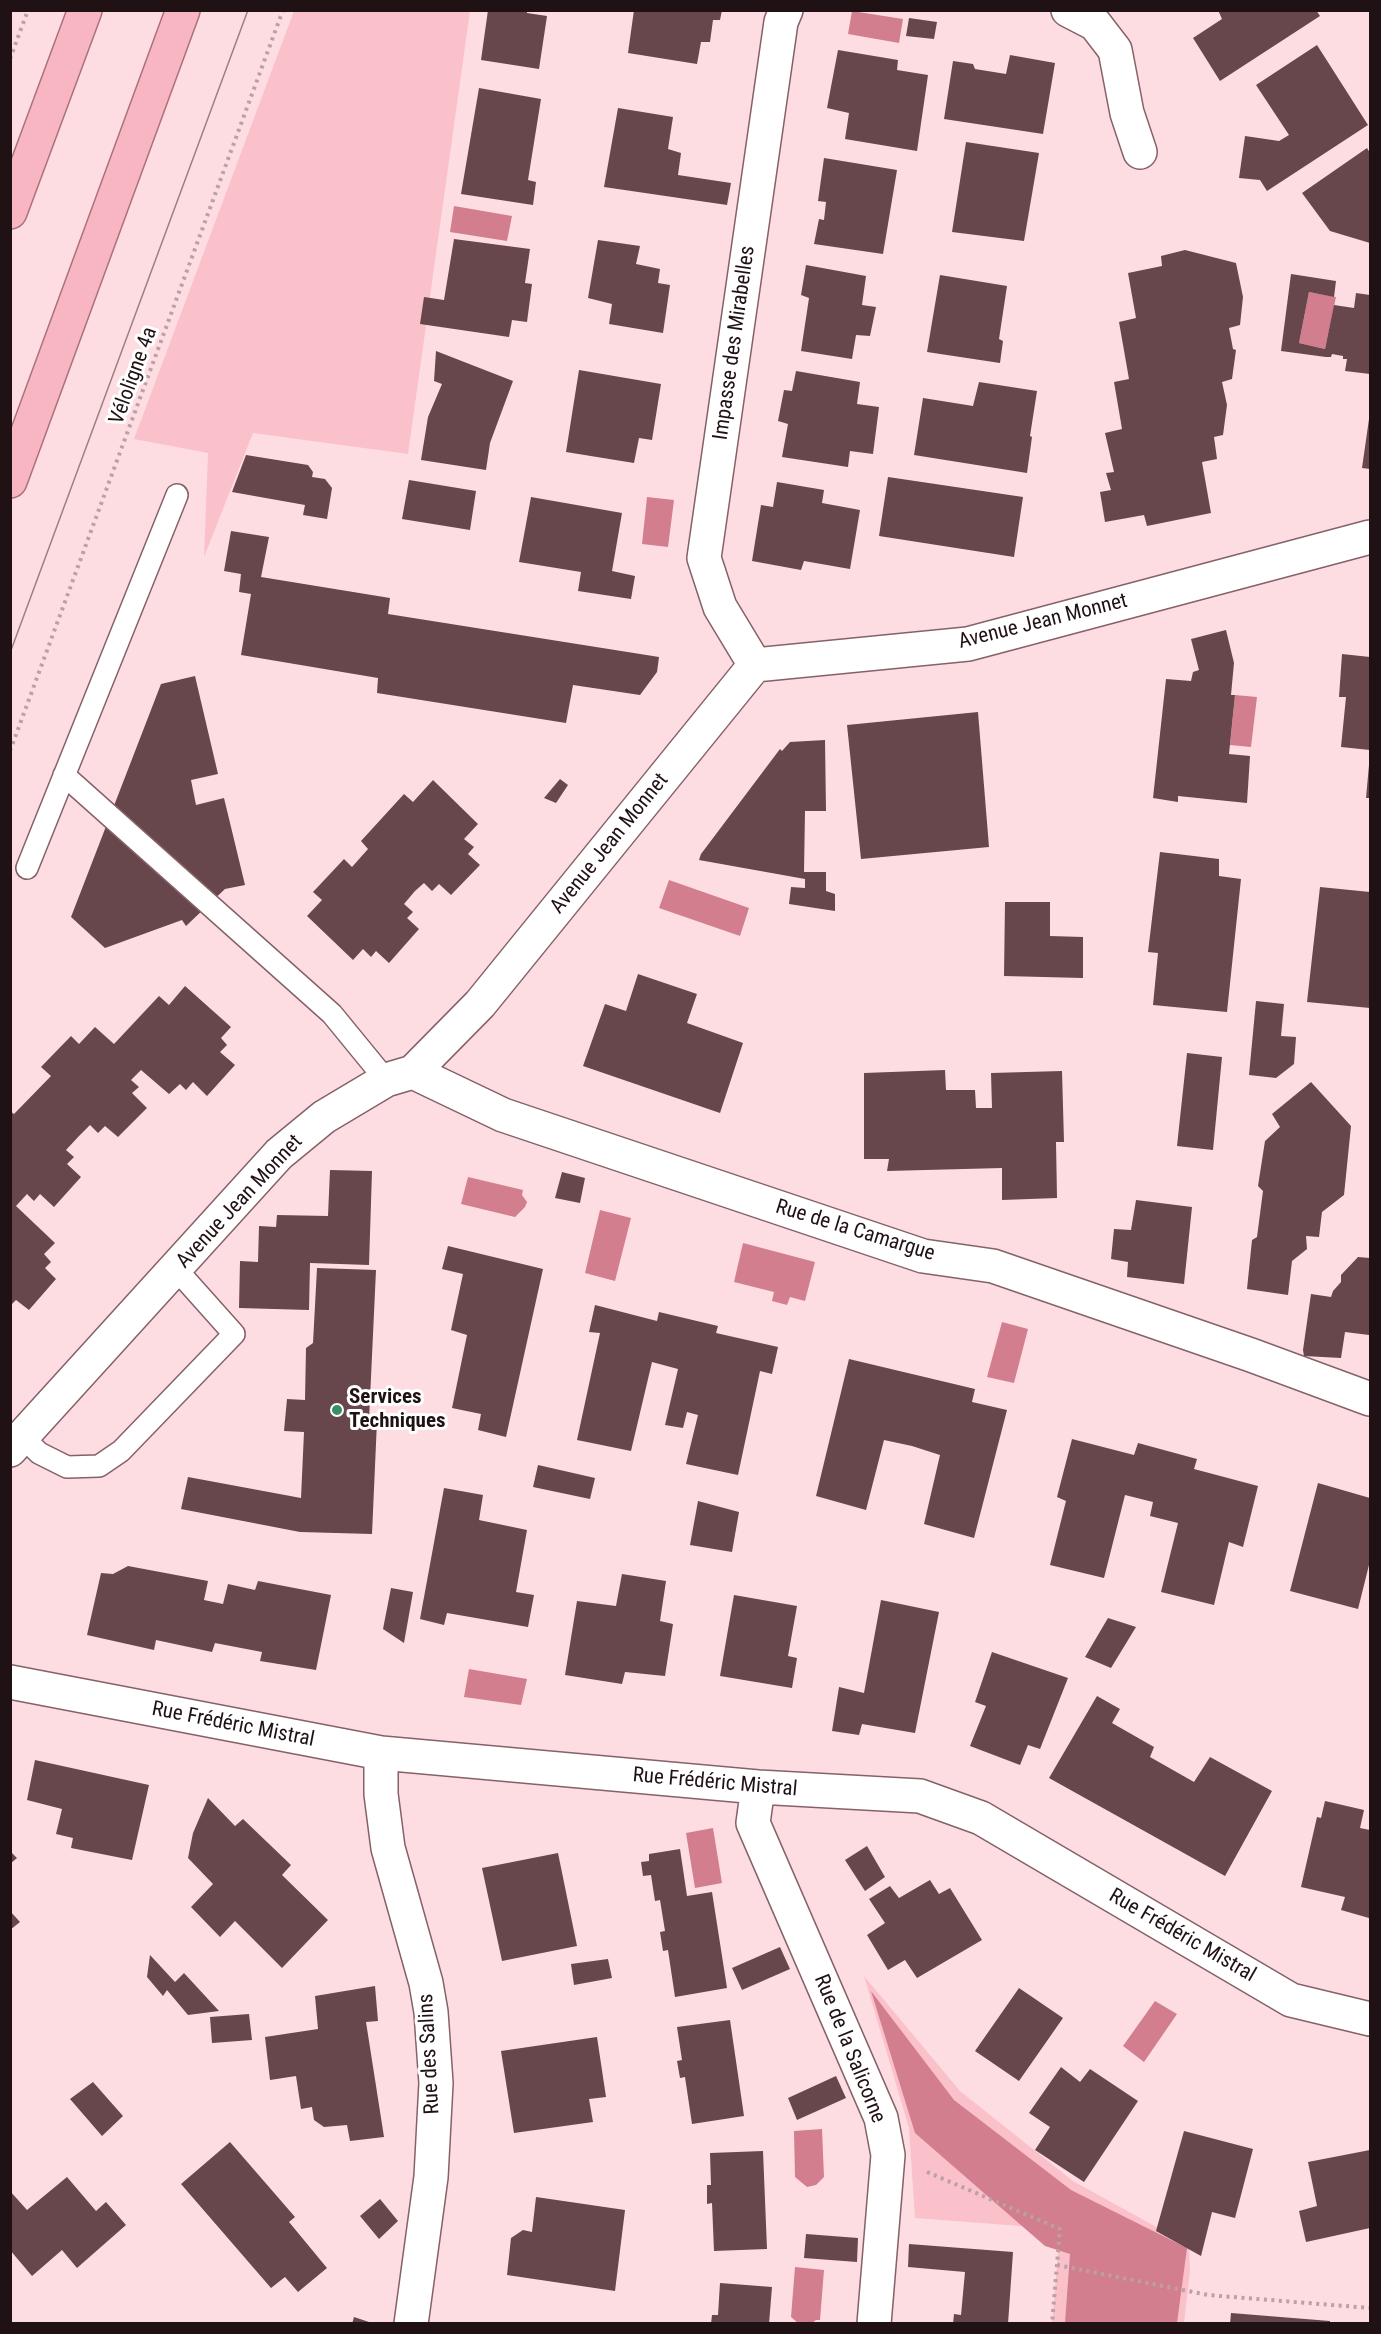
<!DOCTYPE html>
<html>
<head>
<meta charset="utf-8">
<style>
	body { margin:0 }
	#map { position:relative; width:1381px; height:2334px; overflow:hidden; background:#fedde2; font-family:"Roboto Condensed",sans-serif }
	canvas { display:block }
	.frame { position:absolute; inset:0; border:12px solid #201214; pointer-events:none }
</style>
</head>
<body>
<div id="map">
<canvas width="1381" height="2334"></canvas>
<div class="frame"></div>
</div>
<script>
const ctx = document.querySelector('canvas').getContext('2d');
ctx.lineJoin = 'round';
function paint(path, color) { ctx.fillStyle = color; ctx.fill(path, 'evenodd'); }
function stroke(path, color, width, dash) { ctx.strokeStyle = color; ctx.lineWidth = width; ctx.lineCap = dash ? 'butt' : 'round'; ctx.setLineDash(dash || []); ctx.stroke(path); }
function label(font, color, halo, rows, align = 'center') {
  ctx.font = font + ' "Roboto Condensed",sans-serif'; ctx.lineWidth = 6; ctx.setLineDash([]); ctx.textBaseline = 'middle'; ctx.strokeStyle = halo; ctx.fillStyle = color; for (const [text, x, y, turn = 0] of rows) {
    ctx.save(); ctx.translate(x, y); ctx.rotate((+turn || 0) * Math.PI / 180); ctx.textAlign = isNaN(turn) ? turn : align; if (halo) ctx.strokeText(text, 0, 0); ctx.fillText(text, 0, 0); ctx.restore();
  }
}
paint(new Path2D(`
	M294 11H470L408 454 253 433 204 557 208 453 134 439Z
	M864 1976 960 2091 1073 2181 1189 2245 1190 2271 1184 2323H1052L1060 2229 915 2218 909 2128Z`), '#fac1ca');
paint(new Path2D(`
	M852 11 903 19 899 43 848 34Z
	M454 206 512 216 507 241 450 232Z
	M1309 292 1336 297 1325 349 1299 343Z
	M647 497 674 500 668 547 642 544Z
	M1235 695 1257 697 1251 747 1230 745Z
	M669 880 749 908 740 936 659 908Z
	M468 1177 523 1190 522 1195 527 1202 525 1207 515 1217 461 1204Z
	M600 1210 631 1218 615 1281 585 1273Z
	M743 1243 815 1262 805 1301 790 1297 787 1305 772 1301 774 1292 734 1282Z
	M1002 1322 1028 1329 1014 1383 987 1377Z
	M469 1669 527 1679 521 1705 464 1697Z
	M713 1828 722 1883 695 1888 686 1833Z
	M871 1991 954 2100 1071 2190 1187 2248 1177 2323H1065L1070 2254 1045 2246 915 2133Z
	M1155 2001 1177 2014 1144 2062 1123 2046Z
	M822 2129 824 2177 816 2185 807 2187 795 2177 794 2131Z
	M795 2267 824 2270 820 2320H816L812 2323H798L791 2317Z`), '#d27e8e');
paint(new Path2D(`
	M488 10H527V13L547 16 539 69 481 60Z
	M634 10H722L720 20H713L710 42H701L697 64 628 53Z
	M1218 10H1316L1320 16 1220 81 1193 38 1222 19Z
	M909 18 937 22 934 39 906 36Z
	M1317 45 1368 125 1267 191 1260 180 1239 178 1245 136 1279 141 1289 135 1256 85Z
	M838 50 898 60 897 70 928 75 917 151 845 139 849 113 827 108Z
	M1010 55 1055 63 1043 134 944 119 953 61 973 64 975 69 1006 74Z
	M479 88 541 99 528 180 536 182 533 205 461 194Z
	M618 108 673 117 668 149 681 153 678 175 731 183 727 205 604 187Z
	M966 142 1039 153 1024 241 952 232Z
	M1367 148 1370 153V243L1330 231 1302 193Z
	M824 158 897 170 883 254 814 244 819 219 824 220 826 202 818 201Z
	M454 239 530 249 525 283 532 284 527 322 512 320 509 337 420 324 424 297 444 300Z
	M598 240 640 246 636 264 660 269 658 283 670 285 663 333 609 324 612 304 588 298Z
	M1185 250 1236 263 1243 297 1240 325 1229 328 1233 349 1236 350 1232 379 1222 382 1227 405 1223 435 1214 437 1217 459 1202 462 1211 513 1147 526 1144 515 1105 522 1100 492 1111 490 1106 473 1114 472 1105 433 1122 429 1114 382 1129 379 1119 322 1136 318 1128 273 1162 266 1161 256Z
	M806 265 866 276 862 305 876 307 870 336 856 335 852 359 801 351 809 298 801 295Z
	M1291 274 1336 281 1334 297 1309 292 1299 343 1325 349 1334 305 1354 308 1356 293 1370 295V374L1345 371 1347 359H1343V356L1332 354 1331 357H1326L1281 351Z
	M940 275 1007 286 999 339 1003 341 1000 363 927 352Z
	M436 351 513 381 490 443 486 470 421 460 428 417 442 384 434 381Z
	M579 370 661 384 652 440 639 438 634 463 566 452Z
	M796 371 860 382 857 404 879 407 873 454 850 451 848 467 782 457 788 424 778 421 784 390 792 391Z
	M979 382 1037 391 1030 436 1032 437 1027 473 914 455 923 398 973 406Z
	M1369 419H1370V469L1362 468Z
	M246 455 308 465 313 472 312 477 325 479 332 488 327 519 303 515 305 505 232 492Z
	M888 477 1023 497 1014 557 879 536Z
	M409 480 476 491 470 530 402 519Z
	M777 482 824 490 822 503 860 510 850 569 804 561 801 570 752 561 761 505 773 507Z
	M531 497 622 513 612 571 635 576 631 599 578 591 581 572 519 562Z
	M231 531 269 537 261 577 390 598 388 614 659 657 657 672 640 695 573 685 566 723 377 693 378 678 241 655 251 594 239 592 241 574 224 571Z
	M1226 630 1234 663 1231 695H1235L1229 754 1250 756 1247 803 1178 796V802L1153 798 1166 679 1191 681 1193 672 1199 670 1191 639Z
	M1342 654 1370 657V750L1341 747 1346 697H1339Z
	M195 676 218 774 191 780 196 805 224 798 245 885 225 889 186 926 182 920 105 948 71 917 161 684Z
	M978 712 989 847 861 859 847 725Z
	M825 740 826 811H805L804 872H826V891L835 894V911L789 904 791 887 805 888V879L699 860 701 854 780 749 782 751 790 742Z
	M1369 765H1370V798H1366Z
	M560 779 568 785 556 803 544 798Z
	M433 780 478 824 464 839 474 847 468 854 480 865 451 895 439 884 432 891 424 883 415 891 404 904 413 912 407 918 419 929 389 963 376 951 371 957 363 949 353 960 307 916 322 900 313 892 344 859 352 867 368 849 361 841 404 794 413 802Z
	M1160 852 1219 859V876L1241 879 1227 1012 1153 1005 1158 953 1148 952Z
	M1320 887 1370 892V1008L1307 1002Z
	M1005 902H1050V936L1083 937V978L1004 976Z
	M638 974 697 994 687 1023 743 1043 720 1113 583 1066 605 1004 626 1011Z
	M185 986 231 1027 221 1038 227 1045 220 1052 235 1065 207 1096 193 1082 186 1090 180 1084 169 1094 141 1070 131 1080 139 1087 132 1093 147 1108 118 1137 105 1126 98 1133 90 1125 79 1136 66 1150 74 1157 67 1164 81 1177 54 1207 40 1194 34 1201 27 1194 16 1206 55 1243 44 1254 51 1262 45 1268 56 1279 29 1310 16 1300 10 1306V1111L14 1114 51 1076 41 1067 71 1036 79 1044 95 1027 114 1044 159 996 169 1005Z
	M1256 1001 1284 1004 1281 1036 1296 1037 1294 1064 1276 1078 1249 1075Z
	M1187 1053 1222 1057 1213 1150 1177 1146Z
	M945 1070 946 1090H975L976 1108H992L991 1073 1062 1071 1064 1142H1056L1057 1198 1002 1200V1168L887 1171 889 1159H864V1073Z
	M1311 1082 1351 1126 1344 1195 1322 1212 1319 1237 1306 1236 1307 1249 1292 1261 1288 1295 1247 1289 1252 1240 1257 1237 1263 1191 1258 1186 1265 1141 1280 1127 1272 1114Z
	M330 1170 372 1171 369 1265 310 1263 309 1310 239 1308 240 1261 258 1262 259 1226 276 1227 277 1215 328 1216Z
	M562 1172 585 1178 580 1203 555 1198Z
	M1136 1200 1192 1207 1184 1284 1127 1277 1128 1262 1111 1259 1114 1229 1131 1230Z
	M448 1246 543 1269 506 1437 478 1430 481 1414 452 1408 467 1335 451 1330 463 1274 442 1269Z
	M1358 1257 1370 1258 1369 1335 1345 1332 1341 1358 1304 1356 1303 1350 1311 1294 1331 1297 1333 1291 1341 1282V1275Z
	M317 1268 376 1270 369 1420 377 1421 372 1534 300 1532 181 1509 188 1477 301 1498 304 1432 284 1431 287 1399 305 1400 306 1348 313 1343Z
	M595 1305 657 1321 659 1312 718 1326 716 1333 778 1347 772 1374 760 1371 738 1475 686 1464 698 1415 687 1412 683 1428 665 1425 678 1369 652 1362 631 1451 577 1440 600 1333 589 1332Z
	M849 1359 975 1389 972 1402 1007 1410 974 1538 924 1524 940 1455 912 1446 884 1440 866 1510 816 1496Z
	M1072 1439 1134 1455 1138 1443 1197 1459 1194 1469 1258 1486 1243 1547 1229 1542 1214 1605 1161 1592 1178 1523 1150 1516 1153 1502 1125 1495 1104 1578 1050 1565 1066 1501 1057 1497Z
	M538 1465 595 1478 590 1499 533 1487Z
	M1318 1483 1370 1498V1561L1358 1609 1290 1591Z
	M444 1488 483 1495 479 1520 527 1530 516 1592 534 1595 528 1627 447 1613 444 1625 420 1619Z
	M698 1501 739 1512 732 1552 690 1545Z
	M128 1566 208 1581 204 1600 223 1604 228 1584 255 1590 258 1581 331 1595 316 1670 260 1661 262 1652 215 1643 212 1652 156 1640 154 1650 87 1635 101 1573 113 1574Z
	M622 1574 666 1581 660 1621 673 1624 665 1676 625 1672 622 1684 565 1675 577 1601 616 1606Z
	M391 1588 413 1592 404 1643 383 1629Z
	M734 1595 797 1606 788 1656 797 1658 792 1688 720 1676Z
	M881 1600 939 1612 915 1733 862 1724 859 1735 832 1731 839 1687 864 1693Z
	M1108 1618 1136 1627 1111 1668 1085 1657Z
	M992 1652 1068 1678 1040 1749 1028 1745 1020 1765 970 1746 986 1706 975 1702Z
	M1097 1696 1120 1709 1112 1723 1154 1747 1150 1757 1194 1782 1210 1757 1272 1791 1225 1876 1049 1778Z
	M35 1760 149 1785 132 1860 71 1848 73 1838 56 1834 62 1809 27 1800Z
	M208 1798 235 1826 243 1819 291 1865 282 1875 328 1920 282 1968 235 1921 220 1937 191 1907 213 1884 188 1858 193 1833Z
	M1325 1801 1364 1810 1360 1828 1370 1830 1369 1918 1341 1910 1345 1897 1301 1887 1317 1817 1321 1818Z
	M867 1846 885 1877 865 1891 845 1860Z
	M680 1849 687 1896 712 1892 727 1988 675 1997 668 1950 663 1951 660 1932 665 1931 660 1900 655 1901 651 1875 643 1876 641 1862 649 1861V1854Z
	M10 1851 17 1858 10 1864Z
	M558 1853 577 1946 502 1961 482 1868Z
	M930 1880 939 1894 950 1888 982 1940 917 1978 905 1960 888 1970 867 1935 885 1923 869 1899 890 1886 899 1898Z
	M10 1911 20 1922 10 1930Z
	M780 1947 790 1969 742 1990 732 1968Z
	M150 1955 175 1982 184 1973 219 2011 188 2015 167 1990 163 1996 147 1977Z
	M608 1959 612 1978 574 1985 571 1964Z
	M375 1986 378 2021 366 2022 384 2137 350 2141 347 2125 324 2127 314 2120 312 2107 301 2109 296 2076 270 2080 265 2037 318 2029 315 1996Z
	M1019 1988 1063 2018 1019 2081 975 2051Z
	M249 2014 252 2040 212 2043 210 2017Z
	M730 2020 744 2116 692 2124 685 2077 680 2078 677 2061 682 2060 677 2027Z
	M597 2037 606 2097 589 2099 593 2122 514 2133 501 2051Z
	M1061 2067 1080 2082 1090 2069 1138 2101 1084 2182 1035 2150 1050 2127 1029 2113Z
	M836 2076 846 2098 797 2120 788 2098Z
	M93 2082 123 2116 102 2136 70 2099Z
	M1184 2131 1253 2149 1235 2218 1212 2212 1201 2256 1156 2231Z
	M230 2142 295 2217 289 2222 327 2268 298 2292 285 2277 271 2288 181 2184Z
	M1370 2150V2228L1306 2242 1299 2211 1317 2206 1308 2162Z
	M763 2151 767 2249 714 2251 712 2203 707 2204V2185H711L710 2153Z
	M67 2177 96 2211 106 2202 126 2225 77 2268 62 2250 32 2276 10 2250V2191L27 2210Z
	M536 2197 625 2210 615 2291 507 2275 511 2238 523 2230 532 2232Z
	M380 2199 398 2221 379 2239 360 2216Z
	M806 2234 858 2238 857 2262 804 2258Z
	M909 2244 1013 2252 1008 2324H953L954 2314 961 2315 965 2272 908 2267Z
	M720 2283 772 2287 769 2324H711L712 2315H718Z
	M1231 2313 1330 2321V2324H1230Z
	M354 2317 372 2323V2324H352Z`), '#67464c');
const service = new Path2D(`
	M64 775 332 1014 386 1080
	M27 868 177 495
	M23 1437 39 1453 67 1467 99 1466 121 1451 234 1334 176 1269`);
const minor = new Path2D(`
	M1068 10 1095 24 1115 50 1127 113 1140 152
	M755 665 720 607 704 558 781 22 786 10
	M413 1072 503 1115 923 1256 993 1266 1251 1355 1370 1399
	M10 1450 279 1154 324 1117 386 1080 413 1072 480 1004 755 665 968 644 1370 537
	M10 1682 381 1753 758 1787 920 1796 981 1818 1291 2000 1370 2019
	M381 1753V1794L388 1848 426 1983 431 2012 436 2083 431 2177 411 2324
	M758 1787 753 1823 881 2118 888 2155 874 2324`);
const trunk = new Path2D(`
	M10 212 85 10
	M10 481 183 10`);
stroke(service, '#846267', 24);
stroke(minor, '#846267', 36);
stroke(trunk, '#aa717b', 36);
stroke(new Path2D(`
	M10 59 28 10
	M10 751 283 10
	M927 2172 1060 2229 1052 2324
	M1057 2265 1208 2295 1370 2308`), '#bba0a4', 4, [3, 4.5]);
stroke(service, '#fff', 21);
stroke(minor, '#fff', 33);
stroke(trunk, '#f7b6c2', 33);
stroke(new Path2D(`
	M10 653 248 10`), '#998084', 1.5);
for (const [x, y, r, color] of [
	[337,1410,6,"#388f62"]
]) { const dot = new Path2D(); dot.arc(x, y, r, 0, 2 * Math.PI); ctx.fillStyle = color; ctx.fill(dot); stroke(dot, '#fff', 2); }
label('21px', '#201214', '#fff', [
	["Impasse des Mirabelles",735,343,-82],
	["Véloligne 4a",134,376,-70],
	["Avenue Jean Monnet",1043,622,-14],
	["Avenue Jean Monnet",610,844,-51],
	["Avenue Jean Monnet",240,1202,-47],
	["Rue de la Camargue",855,1231,17],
	["Rue Frédéric Mistral",233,1725,11],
	["Rue Frédéric Mistral",715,1783,5],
	["Rue Frédéric Mistral",1182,1936,30],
	["Rue de la Salicorne",849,2049,68],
	["Rue des Salins",430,2054,-93]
]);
label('bold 21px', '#201214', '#fff', [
	["Services",349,1398],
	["Techniques",349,1422]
], 'left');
</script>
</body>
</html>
